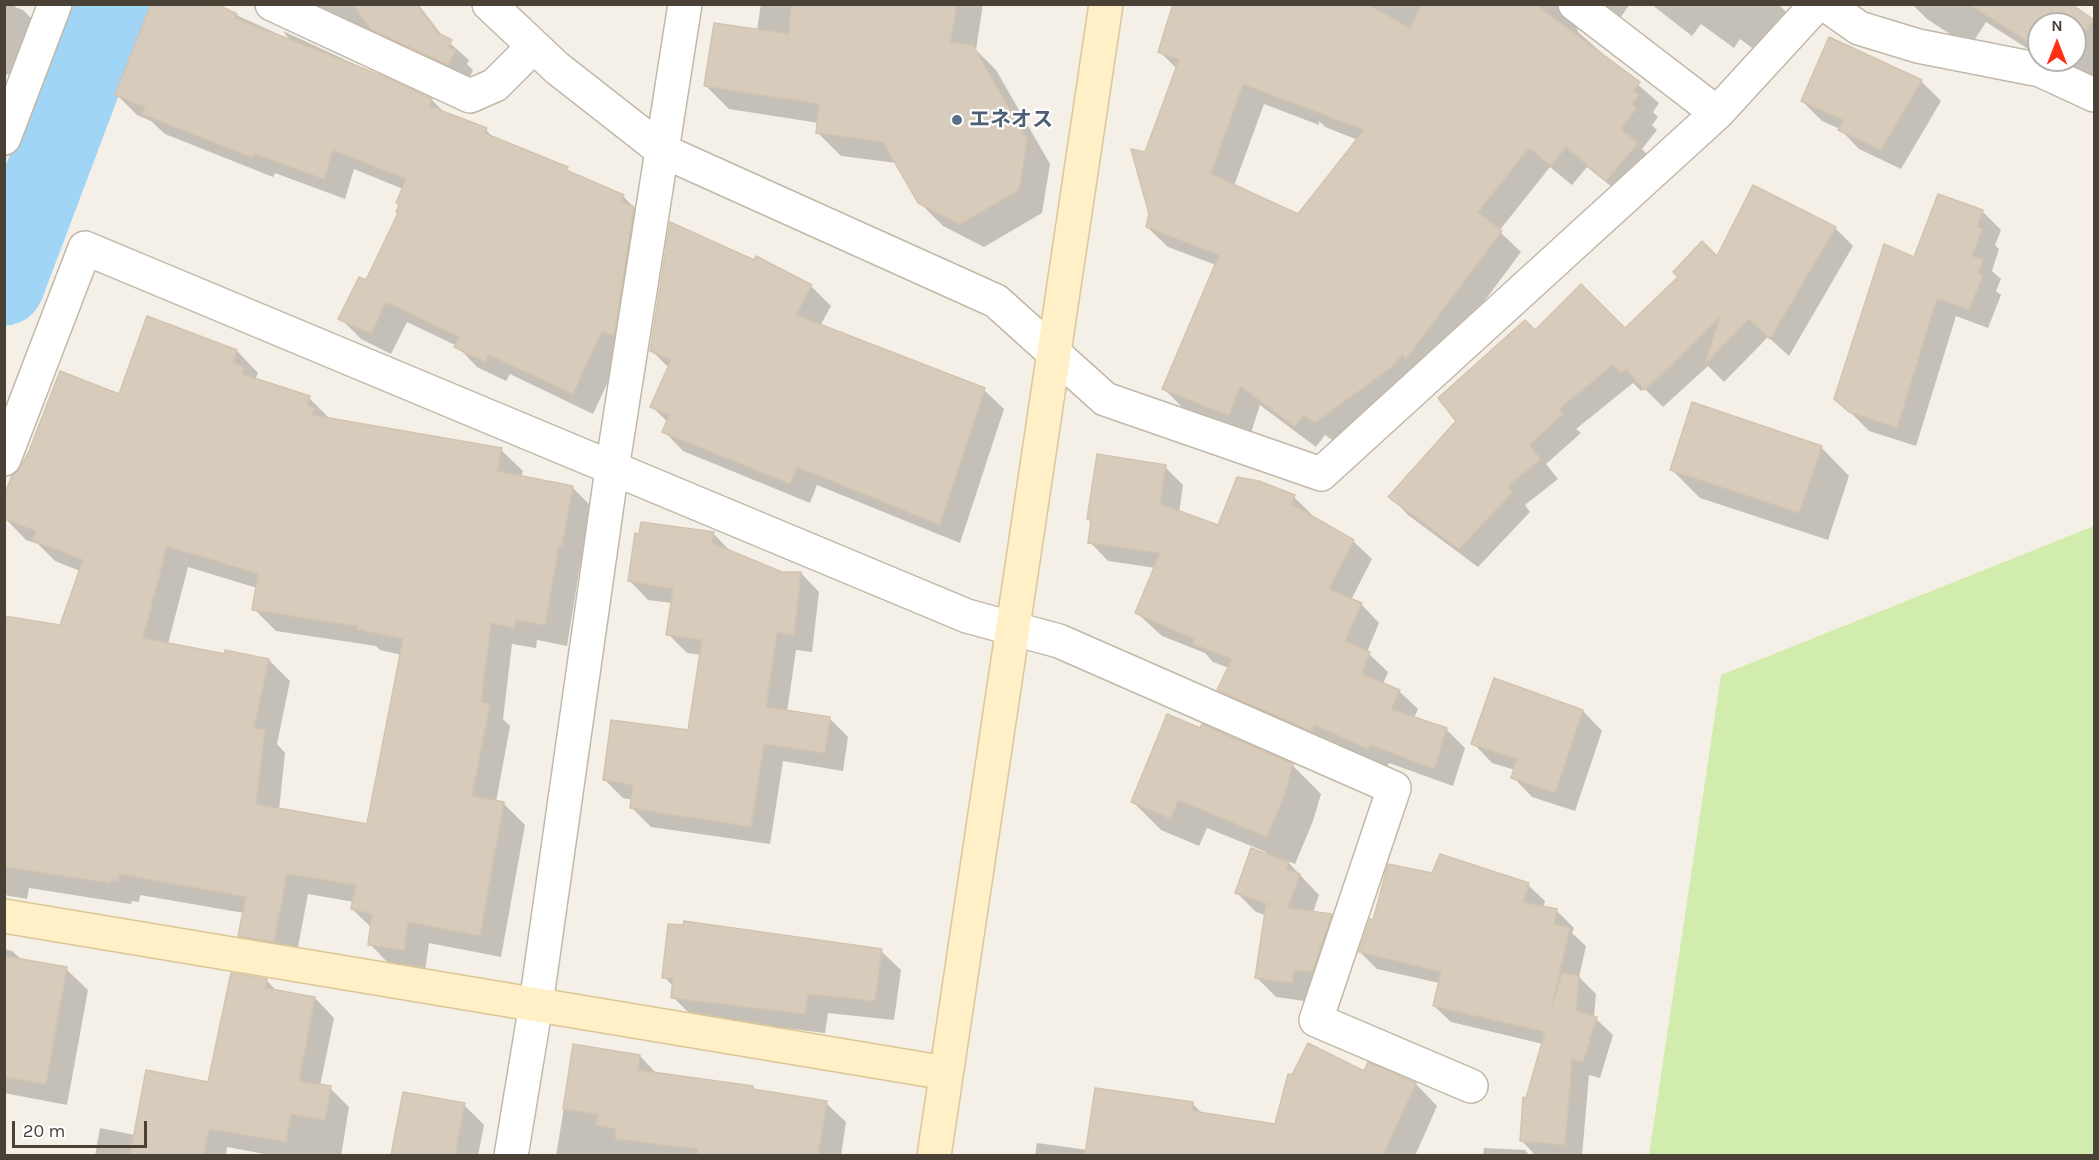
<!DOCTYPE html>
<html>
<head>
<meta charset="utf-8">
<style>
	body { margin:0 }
	#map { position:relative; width:2099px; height:1160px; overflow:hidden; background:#f5f0e7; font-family:Karla,sans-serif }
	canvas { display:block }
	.frame { position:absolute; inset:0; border:6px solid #494136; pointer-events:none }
	.north { position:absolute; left:2027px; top:12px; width:60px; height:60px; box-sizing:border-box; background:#fff; border:2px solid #b6b3af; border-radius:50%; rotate:0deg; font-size:16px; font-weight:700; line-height:24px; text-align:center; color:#494136 }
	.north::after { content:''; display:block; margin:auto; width:21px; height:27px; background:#ff3014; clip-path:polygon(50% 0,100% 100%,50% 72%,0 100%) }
	.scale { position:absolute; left:12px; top:1121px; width:135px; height:27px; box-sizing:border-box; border:3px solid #494136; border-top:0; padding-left:8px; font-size:18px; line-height:21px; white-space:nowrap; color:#494136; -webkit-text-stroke:4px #fff; paint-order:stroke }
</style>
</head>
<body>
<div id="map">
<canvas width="2099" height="1160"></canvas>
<div class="frame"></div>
<div class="north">N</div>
<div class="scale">20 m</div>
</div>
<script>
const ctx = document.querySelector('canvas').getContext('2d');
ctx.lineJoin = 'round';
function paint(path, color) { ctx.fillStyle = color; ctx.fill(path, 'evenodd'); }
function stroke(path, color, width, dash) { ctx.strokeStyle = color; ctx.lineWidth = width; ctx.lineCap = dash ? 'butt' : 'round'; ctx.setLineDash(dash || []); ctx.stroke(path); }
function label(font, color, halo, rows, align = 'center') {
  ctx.font = font + ' Karla,"Noto Sans JP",sans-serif'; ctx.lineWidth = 4.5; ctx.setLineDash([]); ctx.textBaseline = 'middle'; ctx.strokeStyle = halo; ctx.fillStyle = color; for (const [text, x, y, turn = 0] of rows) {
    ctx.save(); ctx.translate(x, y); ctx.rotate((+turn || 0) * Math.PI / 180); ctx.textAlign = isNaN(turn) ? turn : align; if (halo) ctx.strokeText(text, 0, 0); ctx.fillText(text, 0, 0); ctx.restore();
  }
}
paint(new Path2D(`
	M2094 526V1155H1649L1721 675Z`), '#d2ecae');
paint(new Path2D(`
	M4 4H16L15 7 23 10 44 31 24 81 7 74 4 80Z
	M148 4H212L289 39 283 31 432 100 445 113 486 130 496 140 567 169 573 175 623 196 643 217 623 350 593 414 510 374 506 381 477 367 457 346 407 322 391 354 361 339 340 318 367 282 400 214 403 189 354 169 345 199 275 173 273 177 165 134 151 121 137 115 116 94 146 21 142 17Z
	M297 4H418L444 38 469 60 467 64 473 70 467 83Z
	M761 4H983L976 50 996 70 1050 164 1042 213 984 247 943 226 919 202 897 163 841 156 817 132 819 123 729 109 706 86 757 30Z
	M1356 4H1630L1620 18 1576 23 1578 32 1659 103 1653 112 1658 117 1652 125 1657 130 1642 149 1657 165 1628 200 1587 167 1572 185 1550 167 1499 231 1521 252 1427 378 1336 443 1325 435 1316 447 1260 405 1250 436 1184 409 1164 389 1216 265 1168 247 1147 227 1151 213 1146 154 1177 69 1160 52ZM1264 104 1319 125V121L1325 127 1358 140 1299 216 1234 186Z
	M1651 4H1778L1797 23 1770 61 1740 39 1734 48 1701 24 1692 36Z
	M1912 4H2068L2094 22V76L2090 84 2045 60H2075V24H2039V56L1986 22 1970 47 1927 19Z
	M1921 81 1941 101 1901 169 1859 149 1840 129 1822 121 1802 101Z
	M1982 211 2001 230 1995 245 1999 249 1992 271 2001 279 1996 291 2001 295 1988 328 1956 316 1916 446 1869 431 1836 398 1915 259Z
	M1835 228 1853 246 1789 356 1768 337 1724 382 1708 366 1663 407 1644 388 1641 391 1633 383 1576 429 1581 433 1546 464 1558 479 1525 505 1530 512 1478 567 1408 515 1390 496 1535 332 1625 330 1717 258Z
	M811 286 831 306 820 326 984 390 1004 409 960 543 817 485 810 503 683 451 664 431 668 422 652 407 669 368 651 350Z
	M237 351 258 373 255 380 309 398 331 420 501 450 523 471 521 478 573 488 594 509 583 567 580 566 567 646 537 640 536 648 512 644 503 719 510 726 496 802 503 803 525 825 501 957 429 943 425 971 391 966 370 944 372 928 352 909 354 902 308 894 295 963 261 957 240 936 244 913 140 895 139 902 132 901 131 904 29 888 27 899 4 895V617L61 626 80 571 55 561 38 544 26 540 5 518 120 396ZM188 567 257 588 254 609 276 631 376 646 380 650 402 655 368 826 279 810 285 753 277 744 290 681 269 660 226 656 168 644Z
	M1821 447 1849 476 1828 540 1700 498 1671 469Z
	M1165 467 1183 485 1179 513 1219 527 1294 497 1312 515 1311 517 1353 541 1372 559 1351 600 1361 604 1379 623 1367 652 1388 672 1383 684 1399 691 1418 709 1414 718 1446 729 1465 748 1453 786 1389 763 1387 767 1333 742 1330 749 1238 708 1219 690 1229 668 1213 662 1205 653 1162 636 1137 613 1156 568 1108 561 1090 542 1092 522 1088 519Z
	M713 533 732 553 782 573H801L819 592 812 652 796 650 787 712 829 718 848 737 843 771 783 761 770 844 651 827 632 808 633 800 623 798 604 779 689 732 702 655 687 653 668 634 672 603 648 600 630 581Z
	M1583 711 1602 731 1575 811 1532 797 1513 777 1515 770 1492 763 1473 743Z
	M1292 765 1321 794 1313 821 1295 864 1286 860 1319 895 1313 913 1331 915 1351 935 1311 1002 1276 997 1256 977 1265 915 1256 912 1237 893 1266 852 1207 828 1199 846 1161 830 1133 802Z
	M1433 875 1528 885 1545 901 1543 908 1557 911 1574 928 1572 933 1586 946 1579 977 1596 994 1594 1017 1613 1035 1600 1078 1589 1075 1582 1156H1536L1521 1140 1527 1099 1543 1044 1451 1022 1434 1006 1439 983 1377 969 1360 952 1374 921Z
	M685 923 881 951 901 970 894 1020 828 1013 825 1033 693 1017 673 997 674 987 664 977Z
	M4 949 12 951 22 960 66 969 88 990 67 1105 4 1093Z
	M266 980 277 991 315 998 334 1018 320 1086 330 1088 349 1107 341 1156H275L227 1147 226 1156H95L100 1128 135 1135 209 1084Z
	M574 1046 640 1056 658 1075 752 1088 756 1091 826 1103 846 1122 841 1156H556Z
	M1369 1064 1416 1084 1437 1106 1415 1156H1035L1037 1143 1088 1150 1192 1103 1203 1114 1276 1125 1365 1073Z
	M404 1094 464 1105 484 1125 478 1156H392Z
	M1484 1148 1525 1150 1530 1156H1483Z`), '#0003');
stroke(new Path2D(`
	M4 285 110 4`), '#a0d5f5', 81);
const building = new Path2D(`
	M151 4H216L237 14 235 18 380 75 432 99 429 106 487 128 484 133 568 167 566 170 624 195 621 201 634 207 614 336 602 331 573 394 489 355 485 362 454 347 459 337 386 302 371 334 338 319 359 277 366 280 398 213 396 212 399 205 396 203 406 179 333 150 324 179 254 154 253 158 142 114 145 107 115 95Z
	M352 4H416L438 33 452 40 448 47 456 50 448 65 372 30Z
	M791 4H957L950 42 973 45 1027 140 1019 190 960 224 918 203 883 142 816 133 819 104 704 86 714 23 789 34Z
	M1173 4H1367L1410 28 1422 4H1535L1640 82 1633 91 1639 95 1632 104 1637 108 1621 129 1638 143 1606 181 1566 147 1551 166 1529 148 1478 212 1502 231 1406 359 1402 355 1393 366 1315 423 1304 415 1295 427 1240 386 1229 416 1162 389 1219 255 1146 227 1149 214 1131 149 1145 152 1179 60 1158 52ZM1243 84 1364 130 1298 214 1211 174Z
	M1969 4H2071L2093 19 2075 48V24H2039V49Z
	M1829 37 1922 80 1881 150 1838 130 1843 120 1801 101Z
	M1753 185 1836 227 1770 339 1749 319 1705 364 1720 317 1670 367 1644 390 1626 369 1621 373 1613 365 1559 409 1563 414 1529 445 1541 459 1508 486 1513 492 1459 549 1388 497 1456 421 1438 398 1525 320 1535 330 1581 284 1625 328 1678 277 1673 272 1702 241 1717 256Z
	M1938 194 1983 210 1977 227 1982 229 1972 256 1983 259 1978 273 1983 275 1969 310 1937 298 1897 428 1849 412 1834 399 1884 244 1914 257Z
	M670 222 754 260 756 256 812 285 796 315 985 388 940 525 797 467 790 484 662 432 669 415 650 407 671 360 650 351Z
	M147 316 237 350 233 363 244 367 242 374 310 396 307 405 315 408 312 415 502 448 497 471 573 486 562 546H559L545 625 516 620 514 628 491 623 481 702 490 704 472 796 504 802 480 936 408 922 404 950 368 945 372 914 351 909 356 885 287 874 274 942 238 936 246 897 119 874 118 881 111 880 110 883 4 867V616L60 625 83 560 32 540 36 531 4 519V496L12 475 21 466 29 451 60 371 119 394ZM167 546 258 574 252 610 358 626 357 629 403 639 367 824 256 804 265 730 254 728 269 659 225 650V654L143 638Z
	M1692 402 1822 446 1799 513 1670 470Z
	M1097 454 1166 465 1160 504 1218 525 1237 477 1259 481 1295 495 1291 504 1354 540 1329 589 1362 603 1345 641 1370 652 1362 674 1400 690 1391 709 1447 728 1434 769 1370 745 1368 749 1314 725 1311 731 1217 690 1232 659 1193 644 1194 639 1135 613 1160 553 1088 543 1091 520 1087 519Z
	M641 522 714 532 712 543 782 572H801L794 635 777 632 766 707 830 717 825 753 764 744 751 827 630 808 633 785 603 780 611 720 688 730 702 640 666 635 673 589 628 581 635 533 639 534Z
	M1494 678 1583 710 1555 793 1511 778 1517 759 1471 744Z
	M1167 714 1200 728 1202 724 1293 764 1285 793 1267 837 1178 800 1171 819 1131 802Z
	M1251 848 1289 862 1286 869 1300 874 1288 908 1332 914 1312 972 1294 970 1292 983 1255 978 1266 905H1270L1235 893Z
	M1440 854 1529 883 1523 902 1557 909 1554 924 1570 928 1551 1010 1562 973 1579 976 1576 1011 1597 1017 1583 1062 1572 1059 1565 1145 1520 1141 1523 1097 1526 1098 1545 1032 1433 1006 1441 972 1359 952 1370 919 1373 920 1388 864 1432 873Z
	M684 921 882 949 875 1001 808 994 805 1014 671 998 673 978H662L668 924 683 925Z
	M4 956 67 967 46 1084 4 1077Z
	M231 973 267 979 265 988 315 997 299 1081 331 1086 325 1120 291 1114 286 1142 209 1129 204 1155H130L146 1070 208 1082Z
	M1308 1043 1364 1071 1368 1062 1416 1083 1383 1155H1085L1095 1088 1193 1102 1192 1111 1275 1124 1288 1074 1292 1075Z
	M573 1044 640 1055 638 1070 753 1086V1089L827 1101 818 1155H697L698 1149 615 1139 616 1129 596 1125 598 1114 563 1109Z
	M403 1092 465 1103 455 1155H391Z`);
paint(building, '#d7ccbc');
stroke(building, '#d3c3af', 1.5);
const street = new Path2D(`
	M272 4 470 96 495 85 533 47
	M489 4 557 68 663 151 996 301 1105 399 1321 474 1717 113 1817 4
	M1575 4 1717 113
	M1825 4 1859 28 1918 46 2040 70 2094 95
	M4 138 55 4
	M4 459 85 248 967 616 1059 641 1394 788 1316 1020 1471 1086
	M511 1156 536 1004 612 469 685 4`);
const secondary = new Path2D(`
	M4 916 946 1073
	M934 1156 1106 4`);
stroke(street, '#c1b8a9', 36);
stroke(secondary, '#dbc696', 36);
stroke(street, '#fff', 33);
stroke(secondary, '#fff0c7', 33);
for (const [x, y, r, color] of [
	[957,120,6,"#5c6f8a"]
]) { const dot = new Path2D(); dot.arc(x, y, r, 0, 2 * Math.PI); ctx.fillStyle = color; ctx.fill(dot); stroke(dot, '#fff', 2); }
label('bold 21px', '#4e5e75', '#fff', [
	["エネオス",969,120]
], 'left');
</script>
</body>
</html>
